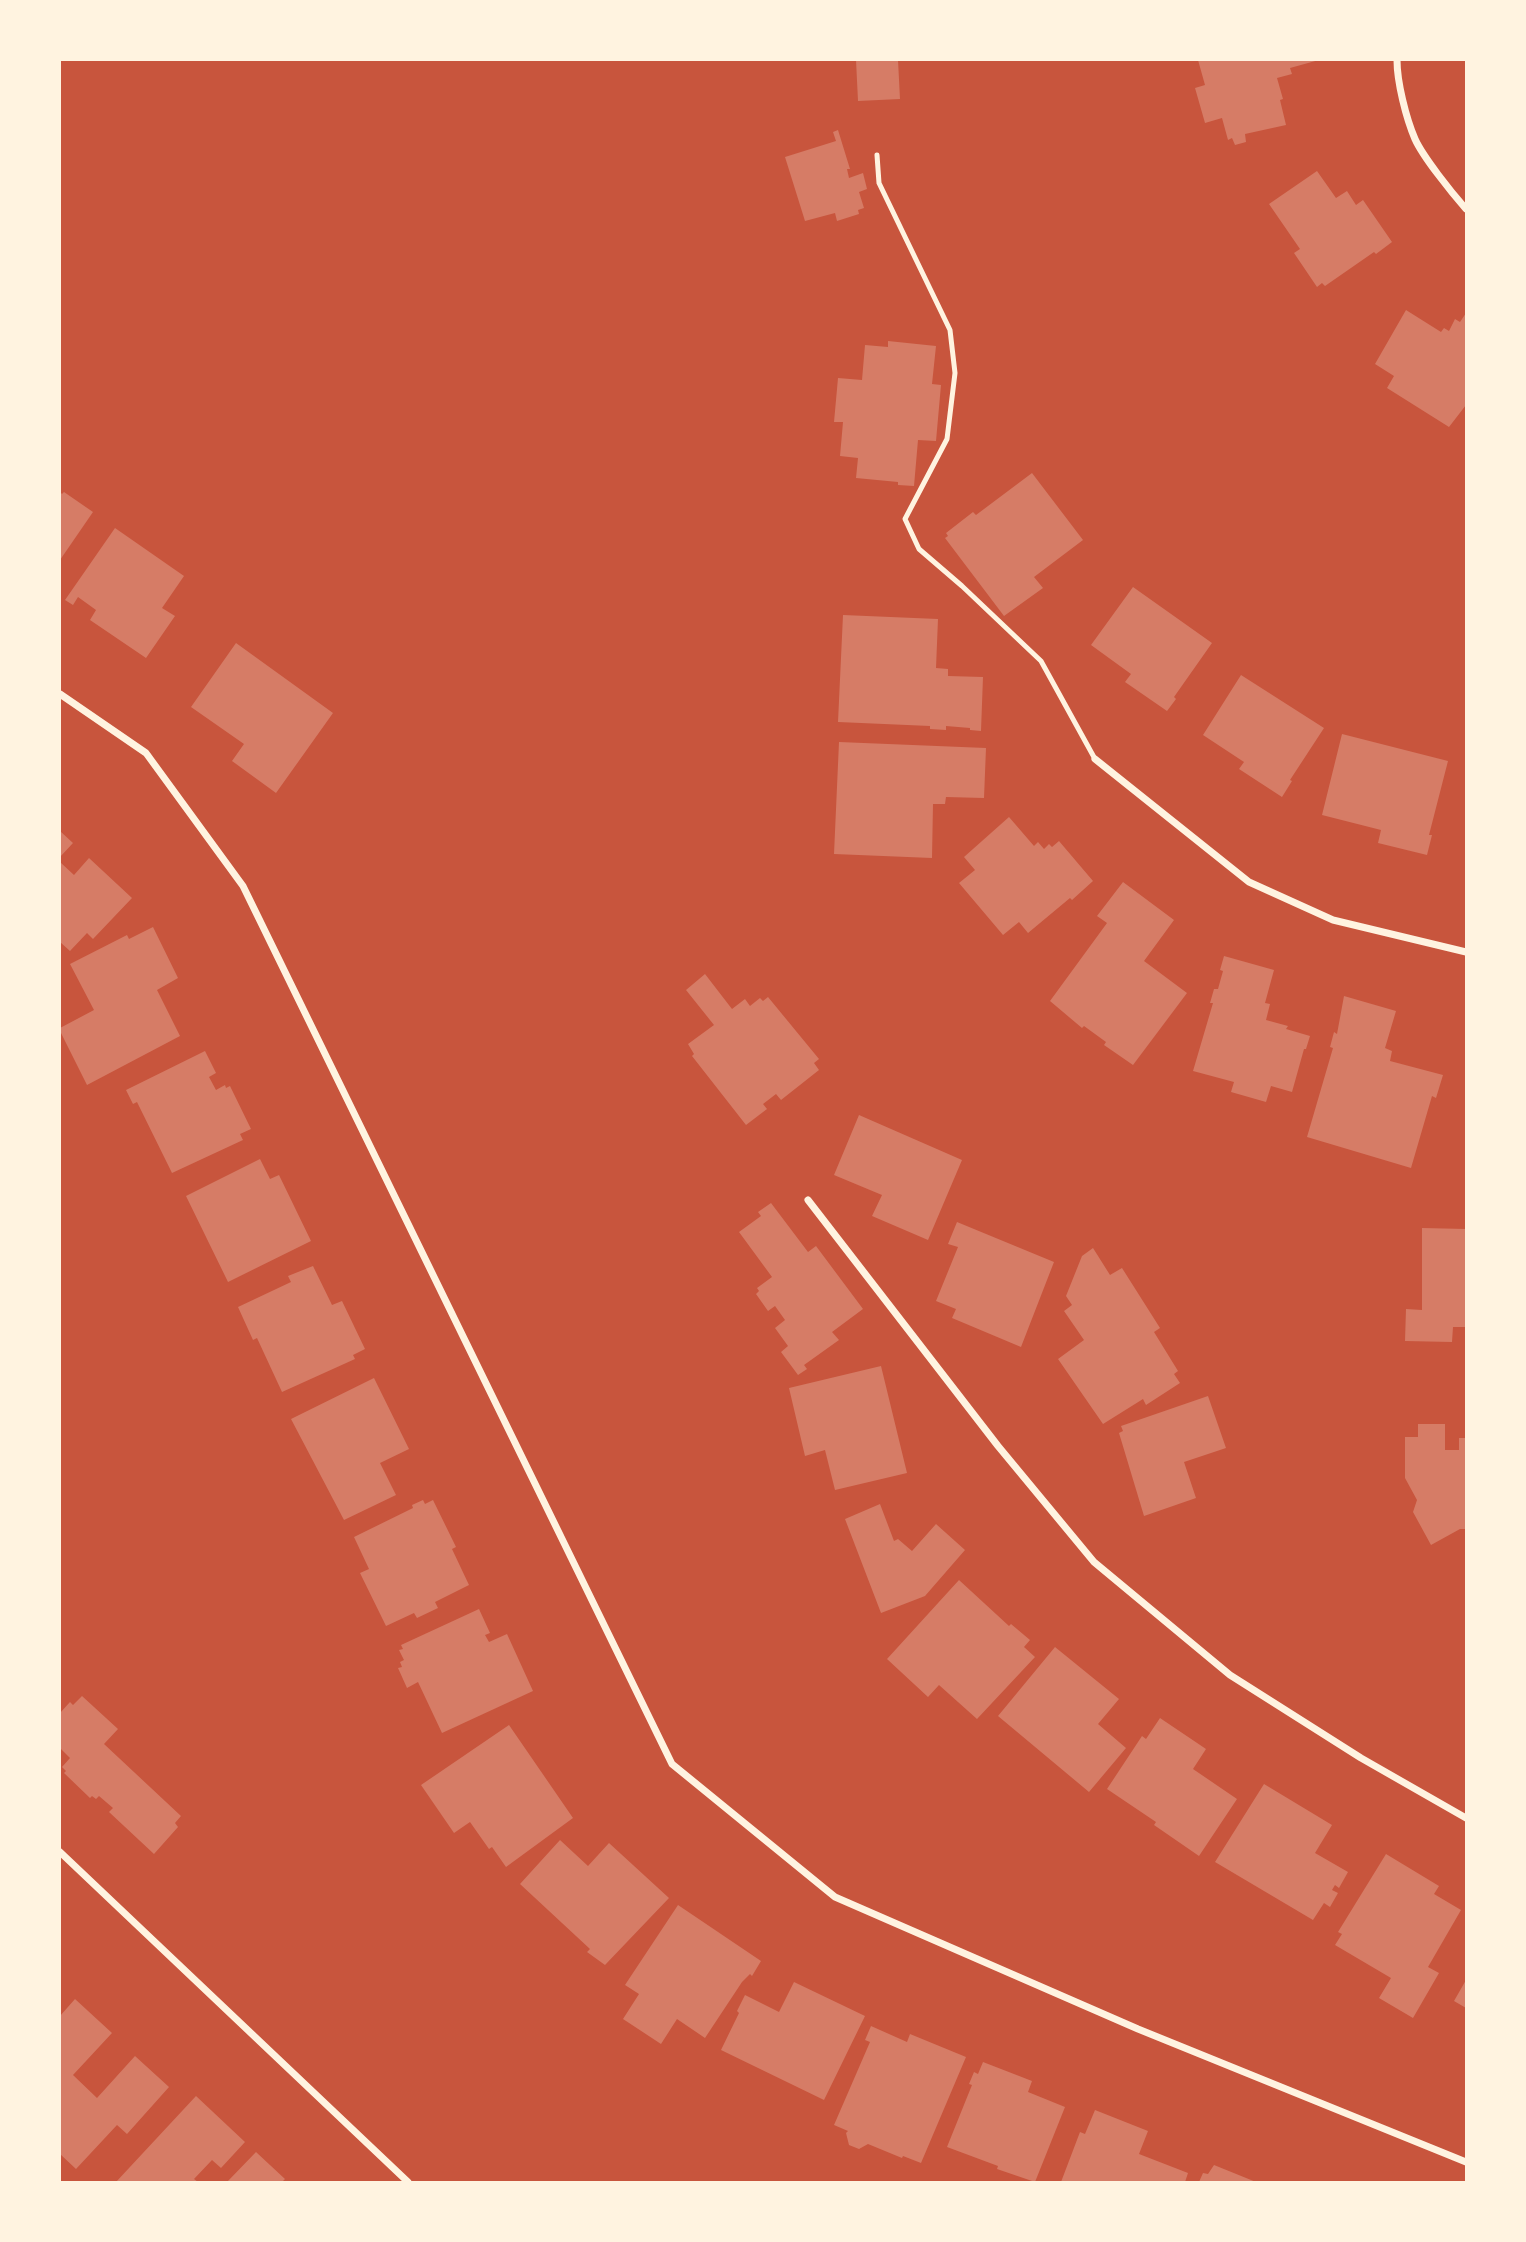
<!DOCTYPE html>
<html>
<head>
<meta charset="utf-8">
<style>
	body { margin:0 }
	#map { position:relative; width:1526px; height:2242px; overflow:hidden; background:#c8553d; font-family:Spectral,serif }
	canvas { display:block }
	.frame { position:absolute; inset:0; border:61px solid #fff3e0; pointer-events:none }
</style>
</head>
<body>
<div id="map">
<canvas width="1526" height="2242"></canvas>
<div class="frame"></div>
</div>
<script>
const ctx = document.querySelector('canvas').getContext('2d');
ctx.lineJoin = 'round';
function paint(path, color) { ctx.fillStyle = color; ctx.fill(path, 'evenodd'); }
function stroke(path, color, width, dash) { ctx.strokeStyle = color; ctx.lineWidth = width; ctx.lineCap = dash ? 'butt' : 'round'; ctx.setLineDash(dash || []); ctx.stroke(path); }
paint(new Path2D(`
	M856 60H898L900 99 858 101Z
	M1198 60H1319L1290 68 1292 74 1277 78 1283 99 1280 100 1286 125 1245 134 1246 142 1235 145 1232 138 1228 140 1222 118 1205 123 1195 88 1205 85Z
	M838 130 850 169H847L849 178 863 173 867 189 859 192 864 208 858 210 859 214 837 221 835 213 805 221 785 157 836 141 833 132Z
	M1317 171 1336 198 1347 191 1356 205 1363 200 1392 242 1376 254 1374 252 1325 286 1322 283 1317 287 1294 253 1300 249 1269 204Z
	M1406 310 1441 332 1444 328 1449 331 1455 319 1460 322 1466 313V405L1449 427 1387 388 1394 376 1375 364Z
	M888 341 936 346 932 384 941 385 936 441 918 440 914 486 898 485V482L856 478 858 458 840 456 843 422H834L838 378 862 380 865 345 888 347Z
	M1032 473 1083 540 1034 577 1043 588 1004 616 945 538 948 536 946 533 973 512 976 515Z
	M60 492 62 494 64 492 93 512 60 560Z
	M115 528 184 576 162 608 175 616 146 658 90 620 96 610 78 597 73 605 65 600Z
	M1133 587 1212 643 1174 697 1176 699 1167 711 1125 682 1131 674 1091 645Z
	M843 615 938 619 936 668 948 669V676L983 677 981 731 970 730V728L946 726V730L930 729V726L838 722Z
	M236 643 333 713 276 793 232 761 244 744 191 707Z
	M1241 675 1324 728 1290 780 1292 781 1282 797 1239 769 1244 762 1203 735Z
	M1342 734 1448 761 1429 835H1432L1427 855 1378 843 1381 830 1322 815Z
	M839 742 986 748 984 798 946 797 945 804H933L932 858 834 854Z
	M1009 817 1034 846 1038 842 1044 849 1049 844 1052 847 1059 841 1093 881 1072 900 1070 898 1028 933 1019 922 1003 935 959 883 975 870 964 857Z
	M60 831 73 843 60 857Z
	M89 858 132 898 93 939 87 933 70 951 60 942V862L74 875Z
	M1123 882 1174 920 1144 961 1187 993 1133 1065 1104 1045 1106 1042 1084 1026 1082 1028 1050 1001 1107 923 1097 916Z
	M153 927 178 978 157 990 180 1036 87 1085 60 1031V1028L94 1010 70 964 127 935 129 939Z
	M1224 956 1274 970 1265 1003 1270 1004 1266 1020 1288 1026 1286 1029 1310 1036 1306 1049H1304L1292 1092 1271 1086 1266 1102 1231 1092 1234 1082 1193 1071 1213 1003H1210L1214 989H1218L1223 971 1220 970Z
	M705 974 732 1009 745 999 750 1006 760 998 763 1001 768 997 819 1059 814 1063 819 1070 781 1100 776 1094 763 1104 767 1109 746 1125 692 1056 694 1054 688 1044 714 1025 686 990Z
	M1344 996 1396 1011 1385 1048 1392 1051 1390 1061 1443 1075 1436 1098 1432 1096 1411 1168 1307 1137 1333 1048 1330 1047 1334 1032 1337 1034Z
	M205 1051 216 1073 209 1077 216 1090 225 1085 226 1088 230 1086 251 1129 240 1134 243 1140 172 1173 137 1102 133 1104 126 1090Z
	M859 1115 962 1160 928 1240 872 1216 882 1195 834 1175Z
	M260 1159 270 1179 279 1175 311 1241 228 1282 186 1196Z
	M771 1203 808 1252 816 1246 863 1309 832 1332 839 1340 804 1365 807 1369 798 1375 781 1352 788 1346 775 1328 785 1320 775 1306 768 1311 756 1294 759 1291 757 1288 772 1277 739 1232 761 1216 758 1212Z
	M957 1222 1054 1262 1021 1347 952 1318 956 1309 936 1301 958 1247 948 1244Z
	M1422 1228 1466 1229V1327H1453L1452 1342 1405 1341 1406 1309 1422 1310Z
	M1093 1248 1110 1275 1122 1268 1160 1328 1154 1332 1178 1371 1174 1374 1180 1383 1146 1405 1143 1399 1103 1424 1058 1359 1084 1340 1064 1311 1072 1305 1066 1296 1082 1256Z
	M313 1266 332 1305 342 1301 365 1349 353 1355 355 1359 282 1392 257 1338 253 1340 238 1307 291 1282 288 1276Z
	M881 1366 907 1473 835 1490 825 1450 805 1456 789 1388Z
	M374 1378 409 1449 380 1463 396 1495 344 1520 291 1419Z
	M1208 1396 1226 1448 1184 1462 1196 1498 1144 1516 1119 1433 1123 1431 1121 1426Z
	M1418 1424H1445V1450H1459V1438H1466V1529H1460L1431 1545 1413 1512 1417 1500 1405 1478V1437H1418Z
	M423 1500 425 1504 433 1500 456 1547 452 1549 469 1585 435 1602 438 1608 417 1618 414 1613 386 1626 360 1573 369 1569 354 1537 413 1508 412 1505Z
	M880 1504 894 1541 898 1539 912 1551 936 1524 965 1550 925 1596 881 1613 845 1519Z
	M959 1580 1009 1626 1011 1624 1030 1640 1024 1647 1035 1657 977 1719 939 1685 928 1697 887 1659Z
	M479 1609 490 1633 485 1635 489 1642 507 1634 533 1691 442 1733 418 1682 407 1688 398 1668 402 1667 400 1662 404 1660 399 1650 403 1649 401 1645Z
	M1055 1647 1119 1699 1098 1724 1126 1748 1089 1792 998 1716Z
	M82 1696 118 1729 104 1744 181 1816 175 1823 178 1827 154 1854 109 1812 113 1808 99 1796 96 1799 92 1796 90 1798 64 1773 66 1771 62 1767 70 1758 60 1748V1713L70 1702 73 1705Z
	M1160 1718 1206 1749 1193 1769 1237 1799 1199 1856 1154 1825 1156 1822 1107 1789 1142 1736 1146 1739Z
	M509 1725 573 1818 506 1867 492 1847 489 1849 470 1822 454 1833 421 1785Z
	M1264 1784 1332 1825 1315 1853 1348 1872 1339 1888 1335 1885 1332 1890 1338 1893 1330 1907 1324 1903 1313 1920 1215 1862Z
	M560 1840 588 1866 609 1843 669 1898 605 1965 587 1952 590 1949 520 1884Z
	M1386 1854 1439 1886 1434 1894 1461 1910 1428 1967 1439 1973 1413 2018 1379 1998 1391 1978 1335 1945 1342 1934 1338 1932Z
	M678 1905 761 1961 752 1976 750 1974 742 1982 705 2038 677 2019 661 2044 623 2019 639 1994 625 1985Z
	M1466 1980V2008L1454 2001Z
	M794 1982 865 2016 824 2100 721 2050 739 2013 737 2011 745 1995 779 2012Z
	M75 1999 112 2033 73 2075 97 2098 135 2056 169 2087 127 2134 117 2125 76 2169 60 2154V2016Z
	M871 2026 907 2042 910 2034 966 2057 921 2163 903 2156 902 2158 868 2144 859 2149 849 2145 846 2133 848 2131 834 2125 870 2042 865 2040Z
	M983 2062 1032 2081 1028 2092 1065 2107 1035 2182 997 2169 998 2166 947 2147 972 2085 969 2084 974 2072 978 2074Z
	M196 2096 245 2142 221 2168 212 2160 194 2179 198 2182H116Z
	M1095 2110 1148 2131 1139 2154 1188 2173 1185 2182H1061L1080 2132 1085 2134Z
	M256 2152 285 2179 282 2182H227Z
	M1214 2165 1256 2182H1199L1203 2173 1208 2174Z`), '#d67c66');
stroke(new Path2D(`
	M877 155 879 183 950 330 955 373 947 439 905 519 919 549 962 586 1041 661 1095 759`), '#fff3e0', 5);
stroke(new Path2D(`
	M1397 60C1397 82 1406 118 1415 139 1423 157 1452 193 1466 209
	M60 694 146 753 243 886 672 1764 835 1897 1138 2029 1466 2162
	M1095 759 1249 882 1333 920 1466 952
	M808 1200 998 1446 1094 1562 1230 1675 1361 1758 1466 1818
	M60 1852 408 2182`), '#fff3e0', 7);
</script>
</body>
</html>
